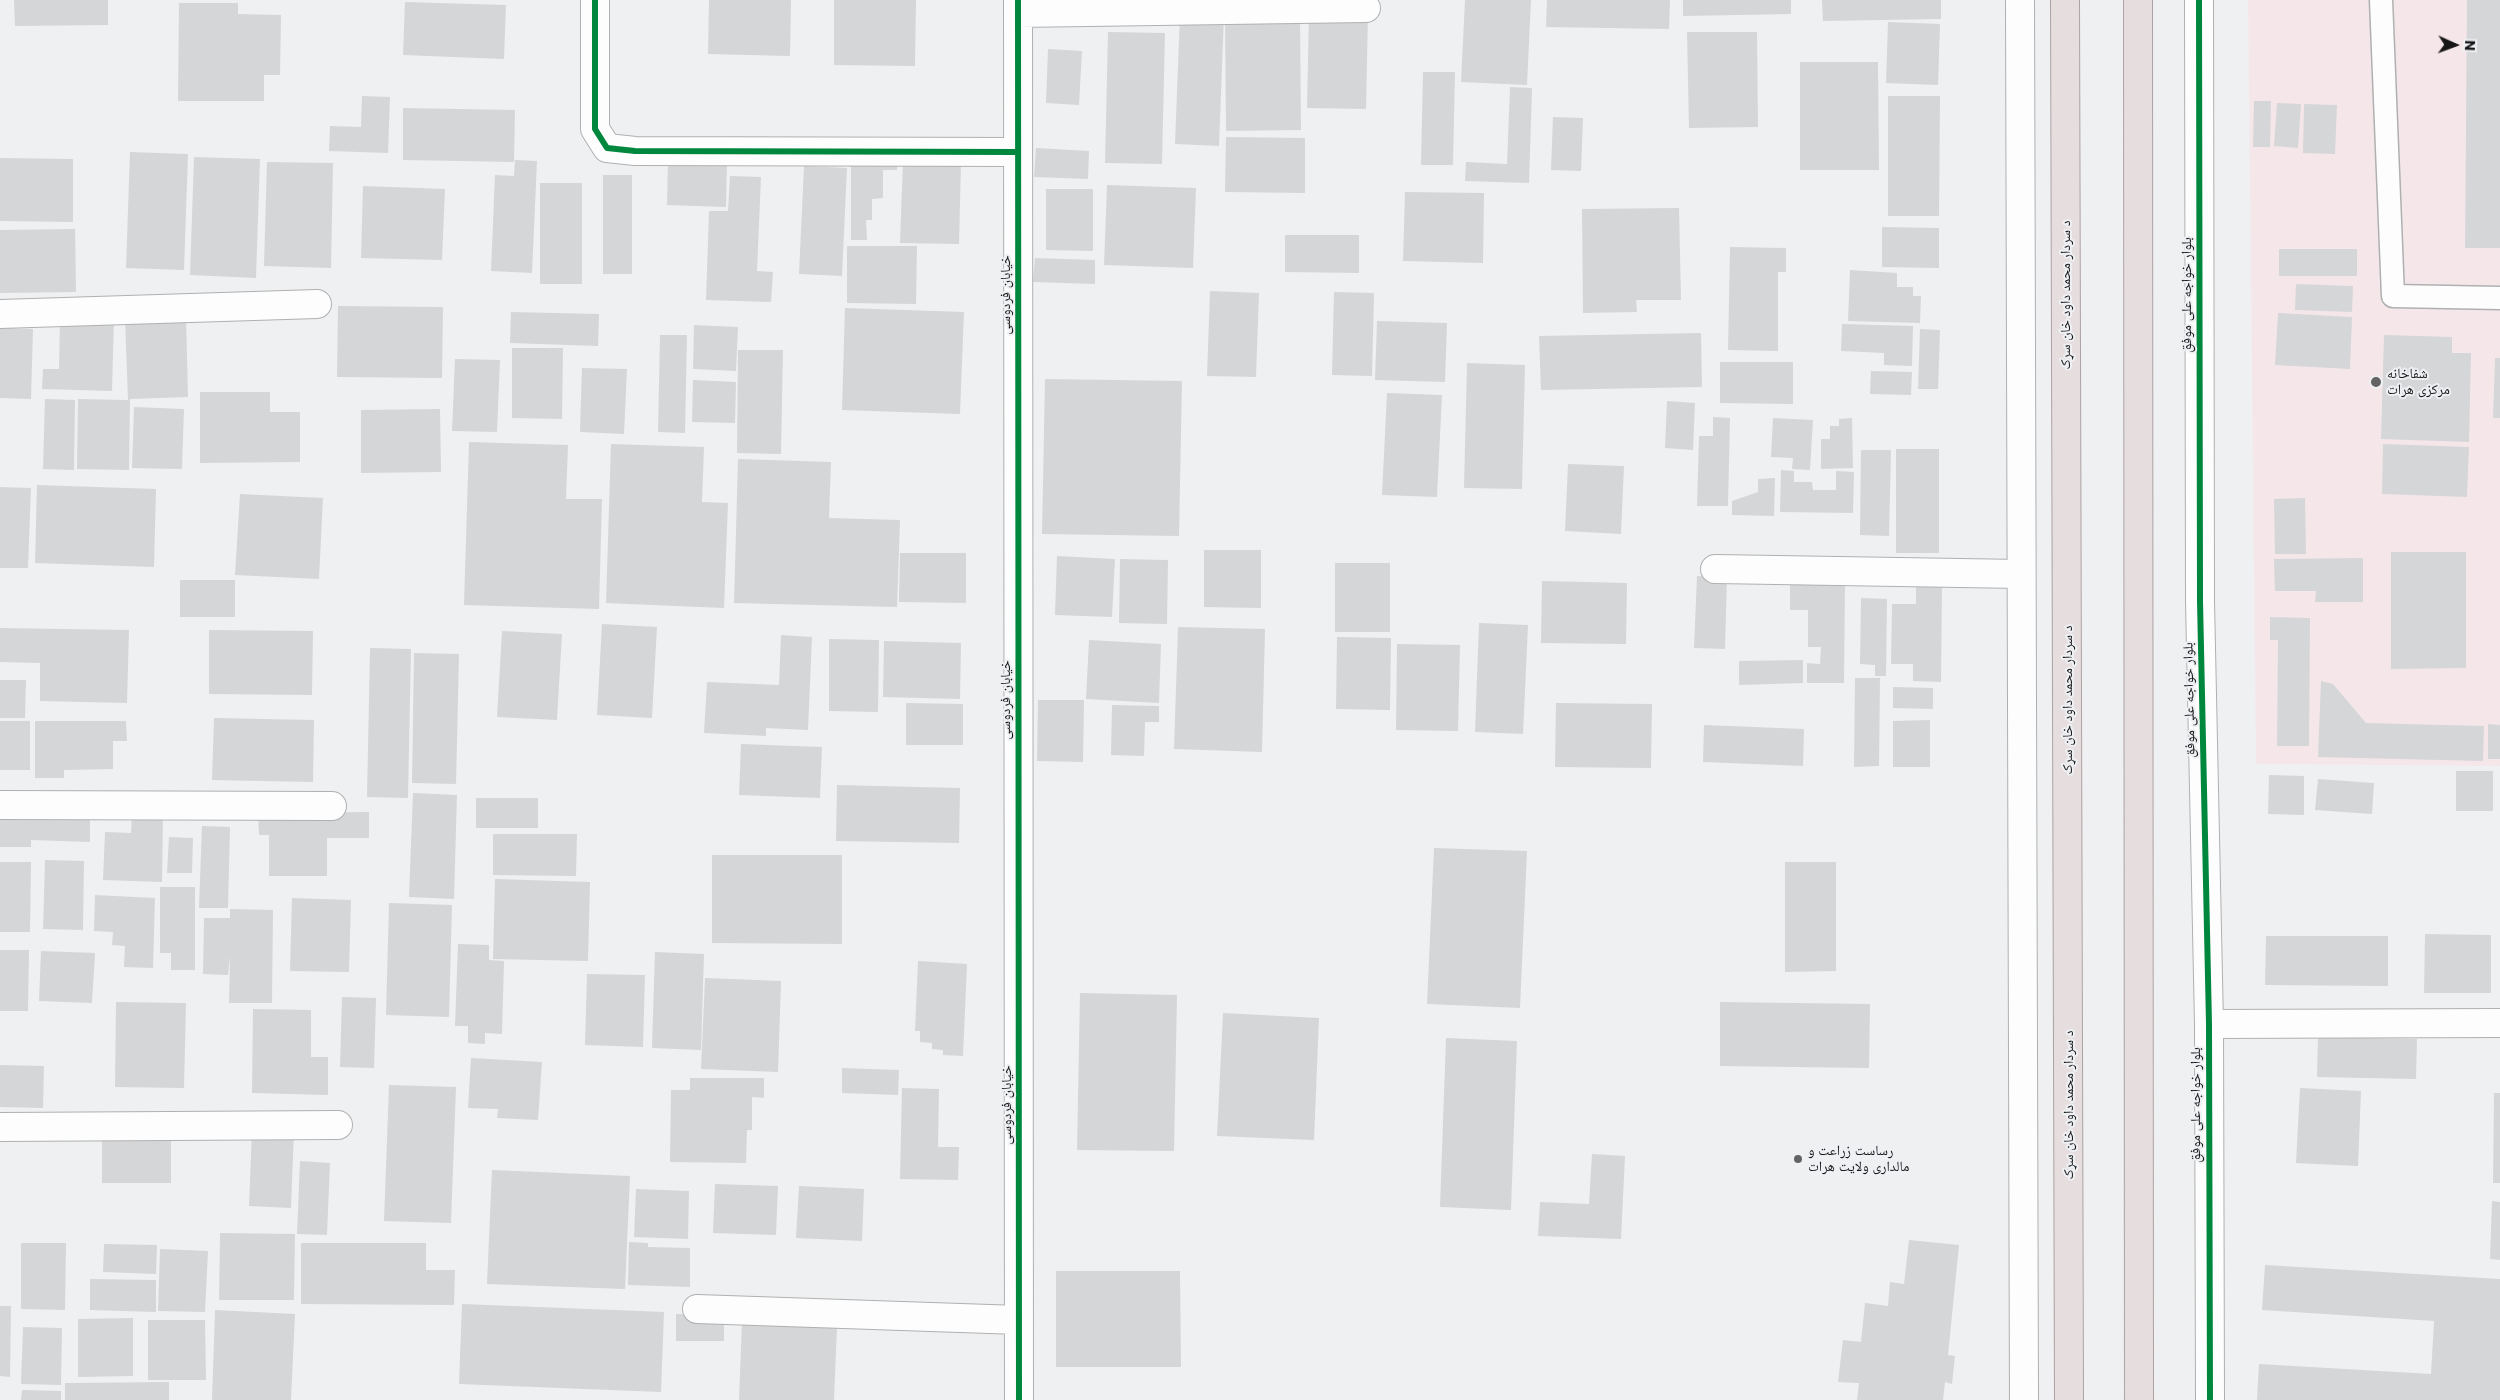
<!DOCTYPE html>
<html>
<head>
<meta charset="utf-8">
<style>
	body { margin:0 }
	#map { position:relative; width:2500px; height:1400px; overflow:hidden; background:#eff0f2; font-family:Poppins,sans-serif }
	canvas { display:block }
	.north { position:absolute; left:2430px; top:20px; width:50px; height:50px; -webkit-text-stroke:4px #eef0f3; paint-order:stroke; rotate:92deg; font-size:14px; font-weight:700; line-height:20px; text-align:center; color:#171718 }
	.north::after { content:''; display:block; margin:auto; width:18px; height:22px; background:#171718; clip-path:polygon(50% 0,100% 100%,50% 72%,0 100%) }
</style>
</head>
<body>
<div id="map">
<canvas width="2500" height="1400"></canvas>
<div class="north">N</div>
</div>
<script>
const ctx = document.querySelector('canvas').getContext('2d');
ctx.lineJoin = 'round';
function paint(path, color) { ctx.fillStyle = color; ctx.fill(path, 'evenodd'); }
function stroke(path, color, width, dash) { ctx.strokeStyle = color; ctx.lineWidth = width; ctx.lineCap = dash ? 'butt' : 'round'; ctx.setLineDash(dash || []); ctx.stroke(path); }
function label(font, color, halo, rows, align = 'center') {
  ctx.font = font + ' Poppins,"Noto Naskh Arabic",sans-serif'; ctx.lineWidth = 4; ctx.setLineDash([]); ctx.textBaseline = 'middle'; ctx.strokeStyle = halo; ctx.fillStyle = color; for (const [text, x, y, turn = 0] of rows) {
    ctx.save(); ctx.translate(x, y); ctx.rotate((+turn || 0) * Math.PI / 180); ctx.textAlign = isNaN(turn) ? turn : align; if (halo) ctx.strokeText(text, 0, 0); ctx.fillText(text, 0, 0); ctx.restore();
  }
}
paint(new Path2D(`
	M2248 0H2500V766L2256 764Z`), '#f5e7e9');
paint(new Path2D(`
	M14 0H108V25L15 26Z
	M709 0H791L790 56 708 54Z
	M834 0H916L915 66 834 65Z
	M1465 0H1531L1527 85 1461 82Z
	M1547 0H1670L1669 29 1546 27Z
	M1683 0H1791V14L1683 16Z
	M1822 0H1941V19L1823 21Z
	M2467 0H2500V248H2465Z
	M405 2 506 5 504 59 403 55Z
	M179 3H238V14L281 15 280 75H264V101H178Z
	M1309 13 1368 14 1366 109 1307 108Z
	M1180 14 1224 15 1219 146 1175 144Z
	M1225 16H1300L1301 130 1226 131Z
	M1888 22 1940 24 1938 85 1886 83Z
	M1108 32 1165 33 1162 164 1105 163Z
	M1687 32H1757L1758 127 1689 128Z
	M1048 49 1082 51 1079 105 1046 103Z
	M1800 62H1878L1879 170H1800Z
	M1423 72H1455L1453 165H1421Z
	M1510 87 1532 88 1529 183 1465 181 1466 162 1507 164Z
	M362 96 390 97 388 153 329 151 330 126 361 127Z
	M1888 96H1940L1939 216H1888Z
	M2254 101H2271L2270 147H2253Z
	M2277 103 2301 104 2298 148 2274 146Z
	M2304 104 2337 105 2335 154 2303 153Z
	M403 108 515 110 514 162 403 160Z
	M1553 117 1583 118 1581 171 1551 170Z
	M1226 137 1305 138V193L1225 192Z
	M1036 148 1089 151 1088 179 1034 177Z
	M130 152 188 154 184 270 126 268Z
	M851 156H897V170H883V198L872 199V220H866L867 240H851Z
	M194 157 260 159 256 278 190 275Z
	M0 158 73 159V222L0 221Z
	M515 160 537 161 532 273 491 271 495 175 514 176Z
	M668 160 727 162 726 207 667 205Z
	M903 161 961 163 959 244 900 243Z
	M267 162 333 163 331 268 264 266Z
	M804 166 847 168 842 276 799 274Z
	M603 175H632V274H603Z
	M730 176 761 177 757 271 773 272 771 302 706 300 709 211H728Z
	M540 183H582V284H540Z
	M1107 185 1196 188 1193 268 1104 265Z
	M363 186 445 189 442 260 361 258Z
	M1046 189H1093V251L1046 250Z
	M1405 192 1484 193 1483 263 1403 261Z
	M1679 208 1681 300H1636L1637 312 1583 313 1582 209Z
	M1882 227 1939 228V268L1882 267Z
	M75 229 76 292 0 293V230Z
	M1285 235H1359V273L1285 272Z
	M847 246H917L916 304 847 303Z
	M1730 247 1786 248V272H1778V351L1728 350Z
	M2279 249H2357V276H2279Z
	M1035 258 1095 260V284L1033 282Z
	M1850 270 1897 273V287H1913V296H1921L1920 323 1848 321Z
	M2296 284 2353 286 2352 312 2295 310Z
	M1210 291 1259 293 1256 377 1207 376Z
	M1334 292 1374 293 1372 376 1332 375Z
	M338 306 443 307 442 378 337 377Z
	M845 308 964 312 960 414 842 410Z
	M511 312 599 314 598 346 510 343Z
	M2278 313 2352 317 2350 369 2275 365Z
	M60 318 114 319 112 391 42 389 43 369H59Z
	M186 318 188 397 130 399 129 470 77 469 78 399 128 400 125 319Z
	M1377 321 1447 323 1445 382 1375 380Z
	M1842 324 1913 326 1912 366 1884 365V353L1841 351Z
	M694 325 738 327 736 371 693 369Z
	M0 328 33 329 31 399 0 398Z
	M1920 329 1940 330 1938 389H1918Z
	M1701 333 1702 387 1541 390 1539 336Z
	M660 335H687L685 433 658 432Z
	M2384 335 2452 337V353H2471L2469 442 2381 439Z
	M512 348H563L562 419 512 418Z
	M738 350H783L781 454 737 453Z
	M2495 358H2500V418H2493Z
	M455 359 500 360 497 432 452 431Z
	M1720 362H1793V404L1720 403Z
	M1467 363 1525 365 1522 489 1464 488Z
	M582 368 627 369 624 434 580 432Z
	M1871 371 1912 372 1911 395 1870 394Z
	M1045 379 1182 381 1179 536 1042 534Z
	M693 380 736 382 735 423 692 422Z
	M200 392H270V412H300V462L200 463Z
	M1387 393 1442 395 1437 497 1382 495Z
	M45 399 75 400 74 470 43 469Z
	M1667 401 1695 403 1693 450 1665 448Z
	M134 407 184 409 182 469 132 468Z
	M440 409 441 472 361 473V410Z
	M1713 417 1730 418 1728 506H1697L1699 436H1713Z
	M1773 418 1813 420 1810 470 1792 469 1793 458 1771 457Z
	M1852 418 1853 468 1821 469V439H1830V426H1839V419Z
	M469 442 568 445 566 499H602L599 609 464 605Z
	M611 444 704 447 702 502 728 503 724 608 606 603Z
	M2383 444 2469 447 2467 497 2382 494Z
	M1896 449H1939V553H1896Z
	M1861 450H1891L1889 536 1860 535Z
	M738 459 831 462 829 518 900 520 897 607 734 603Z
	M1568 464 1624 466 1621 534 1565 531Z
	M1781 470 1794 471V482H1812L1813 490H1836V471L1854 472 1853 513 1780 512Z
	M1775 478 1774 516 1732 515V501L1758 492V479Z
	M37 485 156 489 154 567 35 563Z
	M0 487 31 488 28 568H0Z
	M240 494 323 498 319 579 235 575Z
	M2305 498 2306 554H2275L2274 499Z
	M1204 550H1261V608L1204 607Z
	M2391 552H2466V668L2391 669Z
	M900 553H966V603L899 602Z
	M1057 556 1115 559 1112 617 1055 615Z
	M2363 558V602H2315L2316 591H2275L2274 559Z
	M1120 559 1168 560 1167 624 1119 623Z
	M1335 563H1390V632H1335Z
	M1790 575 1845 583 1844 683H1807V663L1820 664 1821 647H1808V610H1790Z
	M1697 576 1727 577 1725 649 1694 648Z
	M180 580H235V617H180Z
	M1542 581 1627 583 1626 644 1541 643Z
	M1916 587H1942L1941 682 1913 681V664H1891L1892 604H1916Z
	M1861 598 1887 599 1886 676H1875V665L1860 664Z
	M2270 617 2310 618 2309 746H2277L2278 640H2270Z
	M1479 623 1528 625 1523 734 1475 732Z
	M602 624 657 627 652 718 597 715Z
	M1178 627 1265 629 1262 752 1174 749Z
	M0 628 129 630 127 703 40 701V663L0 662Z
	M209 630 313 631 312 695 209 694Z
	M502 631 562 634 557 720 497 717Z
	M781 635 812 637 808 730 766 728V736L704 733 707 682 779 685Z
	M1337 637 1391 638 1390 710 1336 709Z
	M829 639 879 640 878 712 829 711Z
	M1089 640 1161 644 1159 703 1086 699Z
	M884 641 961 643 960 699 883 697Z
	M1397 644 1460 645 1458 731 1396 730Z
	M370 648 411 649 408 798 367 797Z
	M414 653 459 654 456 784 412 783Z
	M1803 660V683L1739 685V661Z
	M1855 678H1880L1879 766 1854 767Z
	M0 680H26L25 718H0Z
	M2321 681 2333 684 2366 723 2484 726 2483 761 2318 757Z
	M1893 687 1933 688V709L1893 708Z
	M1038 700H1084L1083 762 1037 761Z
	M906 703 963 704V745H906Z
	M1556 703 1652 704 1651 768 1555 767Z
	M1112 705 1159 706V722H1145L1144 756 1111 755Z
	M214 718 314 720 313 782 212 780Z
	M1930 720V767H1893V721Z
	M0 721H30V770H0Z
	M35 721H126L127 741H113V769L64 770V778H35Z
	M2488 724 2500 725V759H2488Z
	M1704 725 1804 729 1803 766 1703 762Z
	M741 744 822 747 820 798 739 795Z
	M2456 771H2493V811H2456Z
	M2269 775 2304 776V815L2268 814Z
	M2318 779 2374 783 2372 814 2315 810Z
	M837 785 960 788 959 843 836 841Z
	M413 793 457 795 454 899 409 897Z
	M476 798H538V828H476Z
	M0 807 90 809V842L31 840V847H0Z
	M369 812V838H327V876H269V835H259L258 813Z
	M132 813 163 814 162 882 103 880 105 832 131 833Z
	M202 826 230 827 228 908H199Z
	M493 834H577L576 876 493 875Z
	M169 837 193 838 192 873H167Z
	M1434 848 1527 851 1520 1008 1427 1004Z
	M712 855H842V944L712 943Z
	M45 860 84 861 83 930 43 929Z
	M0 862H31L30 932H0Z
	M1785 862H1836V971L1785 972Z
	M495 879 590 882 588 961 493 959Z
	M160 887H195V970H171V953H160Z
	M95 895 155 898 153 968 124 967 125 946 112 945 113 932 94 931Z
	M292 898 351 900 349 972 290 971Z
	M389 903 452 905 449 1017 386 1015Z
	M230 909 273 910 272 1003H229L230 956 228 975 203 974 204 918H230Z
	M2425 934 2491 935V993H2424Z
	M2266 936H2388V986L2265 985Z
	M458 944 489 945V960L504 961 502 1034 485 1033V1044L468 1043V1026H455Z
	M0 950H29L28 1011H0Z
	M41 951 95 953 92 1003 39 1001Z
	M655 952 704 954 701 1050 652 1048Z
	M918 961 967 964 963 1056 943 1055V1050L932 1049V1043L920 1042V1031H915Z
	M587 974 645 975 643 1047 585 1045Z
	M705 978 781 981 778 1072 701 1069Z
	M1080 993 1177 995 1174 1151 1077 1150Z
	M342 997 376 998 374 1068 340 1067Z
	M116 1002 186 1003 184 1088 115 1087Z
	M1720 1002 1870 1004 1869 1068 1720 1066Z
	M253 1009 311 1010V1057H328V1095L252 1093Z
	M1223 1013 1319 1018 1314 1140 1217 1136Z
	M2318 1037 2417 1039 2416 1079 2317 1077Z
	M1446 1038 1517 1041 1511 1210 1440 1207Z
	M471 1058 542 1062 538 1120 497 1118 498 1109 468 1108Z
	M0 1065 44 1066 43 1108 0 1107Z
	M842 1068 899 1070 898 1095 842 1093Z
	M690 1078H764V1098L752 1097V1130H747L746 1163 670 1162 671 1090H690Z
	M389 1085 456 1087 451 1223 384 1221Z
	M902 1088 939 1089 938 1147H959L958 1180 900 1179Z
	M2300 1088 2361 1091 2358 1166 2296 1163Z
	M2494 1093H2500V1183H2493Z
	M252 1130 294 1131 291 1208 249 1206Z
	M102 1131H171V1183H102Z
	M1592 1154 1625 1156 1621 1239 1538 1236 1540 1202 1589 1204Z
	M300 1161 330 1163 327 1235 297 1234Z
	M492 1170 630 1176 625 1289 487 1284Z
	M715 1184 778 1186 776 1235 713 1233Z
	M799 1186 864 1189 862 1241 796 1238Z
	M636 1189 689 1191 688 1239 634 1237Z
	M2492 1201 2500 1202V1260L2490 1259Z
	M220 1233 295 1234 294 1300H219Z
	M1909 1240 1959 1245 1948 1355 1955 1356 1952 1384 1945 1382 1943 1400H1857L1859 1383 1838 1382 1843 1340 1861 1342 1865 1303 1888 1306 1890 1282 1904 1284Z
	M629 1242 648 1243V1247L690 1248V1287L628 1285Z
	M21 1243H66L65 1310 21 1309Z
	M301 1243H426V1270H455L454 1305 301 1304Z
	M104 1244 157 1245 156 1274 103 1272Z
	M160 1249 208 1251 205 1312 158 1311Z
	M2265 1265 2500 1279V1400H2257L2259 1364 2431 1374 2434 1321 2262 1310Z
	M1056 1271H1180L1181 1367H1056Z
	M90 1279 156 1280V1312L90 1310Z
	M462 1304 664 1312 661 1392 459 1384Z
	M0 1306H11L10 1377 0 1376Z
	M215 1310 295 1314 291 1400H212Z
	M676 1314 724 1315V1341H676Z
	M133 1318V1376L78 1377V1319Z
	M148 1320H205L206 1380H148Z
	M742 1322 837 1326 834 1400H739Z
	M23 1327 62 1328 61 1385 21 1384Z
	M169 1382V1400H65V1383Z
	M22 1390 61 1391V1400H21Z`), '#d5d6d8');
const service = new Path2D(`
	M2381 0 2393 296 2500 298`);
const minor = new Path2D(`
	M595 0V129L607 148 635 151 1018 152
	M1018 0 1019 1400
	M1018 13 1366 8
	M0 314 317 304
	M1715 569 2021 574
	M0 805 332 806
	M2209 1024 2500 1023
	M0 1127 338 1125
	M697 1309 1019 1320`);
const tertiary = new Path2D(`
	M2020 0 2024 1400
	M2199 0 2200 601 2209 1024 2210 1400`);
const trunk = new Path2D(`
	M2065 0 2069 1400
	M2138 0 2139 1400`);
stroke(service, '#afb0b1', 25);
stroke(minor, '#afb0b1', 30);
stroke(tertiary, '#afb0b1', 30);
stroke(trunk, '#aea2a4', 30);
stroke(service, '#fdfdfd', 22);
stroke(minor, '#fdfdfd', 28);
stroke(tertiary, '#fdfdfd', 28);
stroke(trunk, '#e6dede', 28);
stroke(new Path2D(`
	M595 0V129L607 148 635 151 1018 152
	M1018 0 1019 1400
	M2199 0 2200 601 2209 1024 2210 1400`), '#00873e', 6);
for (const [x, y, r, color] of [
	[2376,382,6,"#636364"],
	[1798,1159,5,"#636364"]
]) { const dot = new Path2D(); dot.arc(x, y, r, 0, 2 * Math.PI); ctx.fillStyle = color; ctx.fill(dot); stroke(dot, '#eef0f3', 2); }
label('14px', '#171718', '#eef0f3', [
	["خیابان فردوسی",1006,295,-90],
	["د سردار محمد داود خان سړک",2066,295,-90],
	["بلوار خواجه علی موفق",2187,295,-90],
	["خیابان فردوسی",1006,700,-90],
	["د سردار محمد داود خان سړک",2068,700,-90],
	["بلوار خواجه علی موفق",2190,700,-91],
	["خیابان فردوسی",1007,1105,-90],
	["د سردار محمد داود خان سړک",2069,1105,-90],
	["بلوار خواجه علی موفق",2196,1105,-90]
]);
label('14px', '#171718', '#eef0f3', [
	["شفاخانه",2387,374],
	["مرکزی هرات",2387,390],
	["رساست زراعت و",1808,1151],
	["مالداری ولایت هرات",1808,1167]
], 'left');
</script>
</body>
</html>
